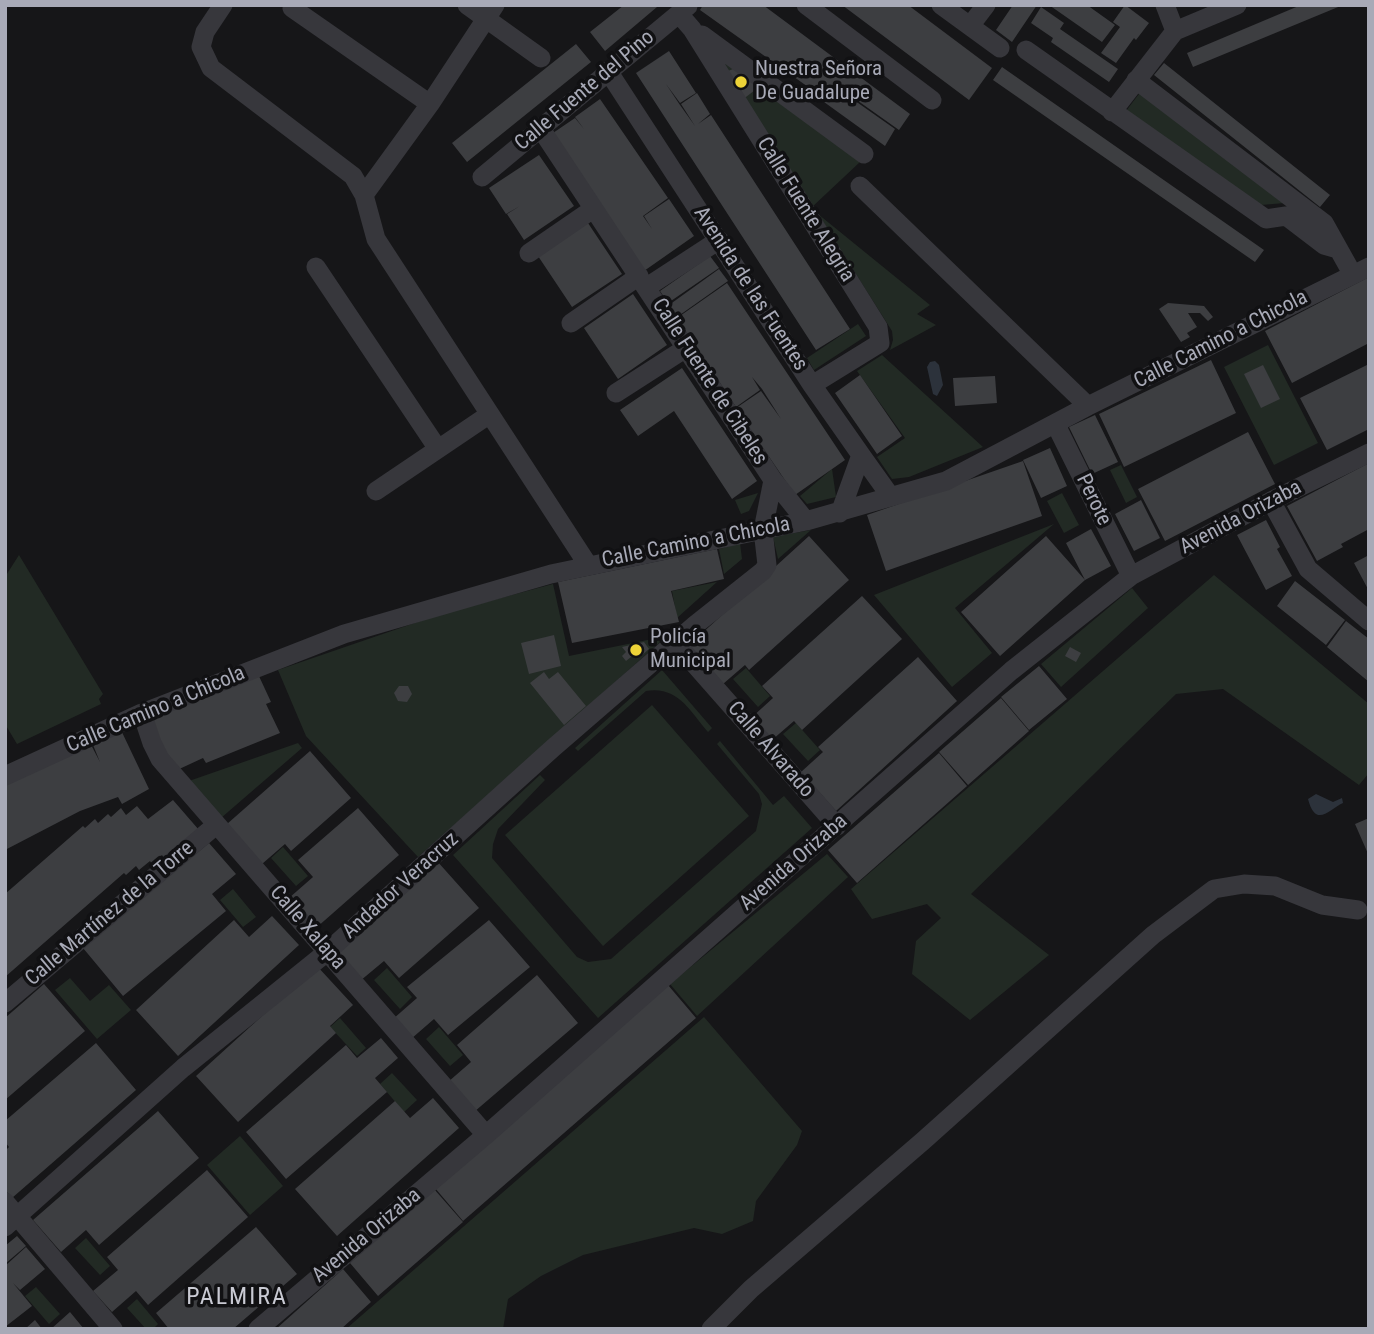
<!DOCTYPE html>
<html>
<head>
<meta charset="utf-8">
<style>
	body { margin:0 }
	#map { position:relative; width:1374px; height:1334px; overflow:hidden; background:#161618; font-family:"Roboto Condensed",sans-serif }
	canvas { display:block }
	.frame { position:absolute; inset:0; border:7px solid #a8aab7; pointer-events:none }
</style>
</head>
<body>
<div id="map">
<canvas width="1374" height="1334"></canvas>
<div class="frame"></div>
</div>
<script>
const ctx = document.querySelector('canvas').getContext('2d');
ctx.lineJoin = 'round';
function paint(path, color) { ctx.fillStyle = color; ctx.fill(path, 'evenodd'); }
function stroke(path, color, width, dash) { ctx.strokeStyle = color; ctx.lineWidth = width; ctx.lineCap = dash ? 'butt' : 'round'; ctx.setLineDash(dash || []); ctx.stroke(path); }
function label(font, color, halo, rows, align = 'center') {
  ctx.font = font + ' "Roboto Condensed",sans-serif'; ctx.lineWidth = 7; ctx.setLineDash([]); ctx.textBaseline = 'middle'; ctx.strokeStyle = halo; ctx.fillStyle = color; for (const [text, x, y, turn = 0] of rows) {
    ctx.save(); ctx.translate(x, y); ctx.rotate((+turn || 0) * Math.PI / 180); ctx.textAlign = isNaN(turn) ? turn : align; if (halo) ctx.strokeText(text, 0, 0); ctx.fillText(text, 0, 0); ctx.restore();
  }
}
paint(new Path2D(`
	M719 58 860 162 811 208Z
	M1142 90 1285 203 1261 205 1126 111Z
	M818 214 930 305 917 314 936 325 890 350 893 340 892 331Z
	M858 324 866 336 814 370 807 358Z
	M1268 345 1318 443 1274 465 1224 367Z
	M882 355 983 447 909 477 892 479 877 457 905 438 857 371Z
	M1121 465 1137 497 1126 503 1110 470Z
	M832 469 836 497 807 504 800 496Z
	M758 493 749 511 741 514 735 500Z
	M1062 493 1079 525 1064 533 1047 501Z
	M1054 524 955 608 992 653 952 687 874 595Z
	M811 530 778 559 773 537Z
	M740 543 742 559 724 574 719 549Z
	M19 555 103 694 99 699 101 704 17 744 5 724V577Z
	M1214 575 1369 704V773L1359 785 1223 689 1176 694 971 894 1049 955 970 1020 912 974 916 941 941 918 927 904 872 919 851 889Z
	M717 582 677 618 672 591Z
	M553 584 569 656 667 636 418 857 306 736 278 670 441 614Z
	M1132 588 1148 608 1061 687 1041 664Z
	M746 668 770 696 758 707 733 679Z
	M662 670 712 728 708 732C689 710 678 686 646 691L578 751 575 748Z
	M652 705 749 816 603 946 505 835Z
	M796 723 820 750 808 761 783 734Z
	M720 741 773 805 784 796 812 828 598 1018 453 855 540 775 545 780 498 829 493 844 492 858 577 957 588 962 611 959 756 831 762 804 759 794 717 744Z
	M298 743 302 748 221 818 189 781Z
	M283 847 308 876 296 886 271 858Z
	M827 854 848 877 697 1016 670 984Z
	M233 889 256 917 243 927 220 900Z
	M387 968 412 997 400 1009 374 980Z
	M70 978 90 1001 109 985 131 1010 97 1039 55 990Z
	M704 1017 802 1131 797 1145 756 1201 753 1221 722 1234 694 1228 583 1255 541 1276 508 1299 503 1329H346Z
	M340 1018 366 1048 357 1056 330 1027Z
	M439 1027 463 1055 450 1066 426 1039Z
	M392 1073 417 1100 404 1112 380 1084Z
	M240 1136 283 1186 250 1215 207 1165Z
	M86 1238 110 1266 100 1275 75 1248Z
	M36 1287 60 1314 49 1324 25 1296Z
	M137 1299 158 1324 153 1329H146L127 1308Z`), '#222a24');
paint(new Path2D(`
	M935 361 939 365 943 385 937 396 933 394 927 367 930 362Z
	M1316 794 1333 802 1342 798 1343 803C1329 809 1316 829 1308 799Z`), '#2c323b');
paint(new Path2D(`
	M624 5 657 7 605 51 590 32Z
	M703 5H763L910 114 899 130 837 86 838 84 836 83 834 86 895 129 885 146 824 102 825 99 700 10Z
	M842 5H908L992 68 969 100Z
	M1013 5H1037L1012 42 996 30Z
	M1049 5H1087L1115 25 1102 42Z
	M1125 5 1149 23 1136 40 1134 38 1116 63 1101 53 1120 27 1113 22Z
	M1301 5H1343L1193 67 1187 53Z
	M1041 7 1064 23 1060 29 1118 69 1109 82 1051 42 1053 38 1031 23Z
	M576 44 591 62 467 162 452 143Z
	M669 51 696 93 680 103 666 84 680 105 695 126 681 104 697 93 710 114 698 124 711 115 850 329 816 350 636 73Z
	M1164 63 1330 195 1320 207 1154 75Z
	M1002 67 1264 250 1255 262 993 80Z
	M733 69 759 87 742 100 728 71Z
	M600 99 668 198 643 216 652 229 644 216 669 199 694 236 644 271 550 135 575 118 584 129 575 117Z
	M539 155 574 206 524 240 507 214 520 206 506 214 489 188Z
	M588 223 622 274 572 307 538 256Z
	M710 256 719 268 668 303 660 291Z
	M719 269 728 281 677 317 669 305Z
	M1369 277V343L1292 383 1265 331Z
	M727 283 845 460 795 495 736 408 761 391 781 419 762 389 752 377 760 390 736 407 677 318Z
	M633 294 667 345 618 379 584 328Z
	M1168 303 1204 306 1213 317 1208 321 1200 313H1188L1197 327 1187 333 1190 337 1181 342 1159 309Z
	M1211 360 1236 413 1124 467 1099 414Z
	M1369 364V429L1327 450 1300 398Z
	M1263 365 1280 399 1261 408 1244 374Z
	M682 368 757 481 732 499 674 411 638 436 620 410Z
	M860 375 902 436 877 454 835 393Z
	M995 376 997 403 955 406 953 378Z
	M1095 415 1118 462 1092 474 1069 427Z
	M1248 432 1275 484 1165 541 1138 489Z
	M1050 448 1067 486 1041 498 1023 460Z
	M1023 461 1042 516 886 571 867 515Z
	M1369 463V529L1341 544 1343 547 1317 561 1287 506Z
	M1141 500 1160 538 1134 551 1115 514Z
	M1266 520 1280 547 1277 549 1292 576 1266 590 1237 535Z
	M1091 529 1111 566 1085 580 1066 543Z
	M809 536 849 580 749 670 745 665 723 684 688 646Z
	M1046 536 1085 580 1000 656 961 612Z
	M717 549 724 579 671 591 679 622 572 643 558 582Z
	M1369 555V591L1354 563Z
	M1295 581 1345 620 1326 645 1277 606Z
	M862 596 902 639 802 730 794 721 772 740 751 718 773 698 762 686Z
	M1346 621 1369 639V682L1327 647Z
	M554 635 561 666 529 674 521 643Z
	M644 642 649 649 640 657 636 653 626 661 622 656 626 652 622 647Z
	M1070 647 1081 653 1076 662 1065 656Z
	M918 657 957 701 836 811 801 772 823 752 818 747Z
	M1039 666 1067 699 1029 730 1001 697Z
	M544 672 549 679 558 672 586 706 564 725 530 683Z
	M258 674 271 702 266 704 280 733 206 763 203 758 175 771 148 720Z
	M399 686H408L412 694 407 702 398 701 394 693Z
	M1001 698 1029 731 968 785 939 752Z
	M120 728 149 789 122 804 118 797 80 811 5 850V779L89 741 100 762 91 740Z
	M310 751 351 798 291 851 285 844 262 864 227 824Z
	M939 753 967 786 857 883 828 850Z
	M173 800 199 830 164 858 162 855 152 864 150 861 139 870 136 866 126 875 124 873 5 977V894L83 826 85 828 95 819 98 823 108 814 111 817 121 808 126 815 137 806 148 819Z
	M358 808 399 855 316 928 289 898 313 877 298 860Z
	M1369 818V856L1355 824Z
	M209 843 236 874 212 894 226 911 123 996 83 948Z
	M437 861 479 908 399 978 384 961 360 981 334 951Z
	M272 916 299 945 178 1056 136 1010 234 920 249 937Z
	M489 920 530 967 448 1035 434 1019 411 1039 393 1019 417 998 407 987Z
	M317 966 353 1005 330 1026 336 1033 238 1122 196 1076Z
	M537 975 578 1023 474 1112 448 1082 471 1062 457 1045Z
	M44 984 85 1031 5 1100V1018Z
	M668 985 696 1018 463 1221 435 1188Z
	M381 1038 398 1058 375 1078 387 1092 286 1179 246 1132 346 1045 357 1058Z
	M96 1043 136 1090 12 1198 5 1190V1151L9 1147 5 1142V1121Z
	M433 1098 459 1128 337 1236 295 1189 395 1101 410 1118Z
	M158 1111 199 1158 99 1245 86 1230 61 1252 33 1220Z
	M207 1170 248 1217 148 1305 136 1291 112 1312 93 1291 118 1270 107 1257Z
	M434 1189 463 1222 378 1296 350 1263Z
	M256 1227 297 1274 233 1329H169L156 1313Z
	M17 1236 26 1246 5 1264V1246Z
	M26 1247 45 1269 20 1290 13 1283 32 1306 5 1327V1266Z
	M343 1269 371 1302 341 1329H276Z
	M70 1312 84 1329H51Z
	M35 1320 42 1329H25Z`), '#3d3e41');
stroke(new Path2D(`
	M223 5 205 32 201 47 211 68 353 176 364 195 376 239 588 565
	M467 5 541 58
	M806 5 932 100
	M941 5 1000 48
	M1165 5 1175 31
	M292 8 430 104
	M679 14 692 29 878 327 880 343 812 385
	M970 26 986 5
	M702 35 864 154
	M1026 50 1266 219 1286 216 1324 245 1338 249
	M608 71 812 385 861 455 840 513
	M1136 80 1324 223 1353 275
	M1112 112 1175 31 1237 5
	M482 177 688 6
	M860 186 1088 406
	M364 195 430 104 495 5
	M529 253 593 209
	M316 267 438 449
	M647 287 719 240
	M571 323 639 276
	M616 393 686 348
	M1056 425 1131 576
	M861 455 891 497
	M773 480 806 521
	M376 491 490 414
	M1271 501 1308 569 1369 621
	M675 642 837 826
	M142 713 152 743 160 759 486 1135
	M5 776 142 713 344 634 551 574 806 521 946 481 1088 406 1369 267
	M5 1003 216 825
	M5 1202 113 1329
	M5 1227 183 1068 327 952 553 748 695 625 763 571 767 565 763 530 773 480 541 129
	M258 1329 486 1135 1011 671 1131 576 1271 501 1369 453
	M711 1329 751 1289 923 1141 1153 935 1214 889 1244 884 1275 886 1322 905 1358 910`), '#37373c', 19);
for (const [x, y, r, color] of [
	[741,82,7,"#edd338"],
	[636,650,7,"#edd338"]
]) { const dot = new Path2D(); dot.arc(x, y, r, 0, 2 * Math.PI); ctx.fillStyle = color; ctx.fill(dot); stroke(dot, '#111113', 2.5); }
label('21px', '#a8aab7', '#111113', [
	["Nuestra Señora",755,70],
	["De Guadalupe",755,94],
	["Policía",650,638],
	["Municipal",650,662]
], 'left');
label('21px', '#a8aab7', '#111113', [
	["Calle Fuente del Pino",585,91,-40],
	["Calle Fuente Alegria",805,210,58],
	["Avenida de las Fuentes",750,289,57],
	["Calle Camino a Chicola",1221,340,-27],
	["Calle Fuente de Cibeles",709,382,57],
	["Perote",1093,500,64],
	["Avenida Orizaba",1241,518,-28],
	["Calle Camino a Chicola",696,543,-11],
	["Calle Camino a Chicola",156,710,-23],
	["Calle Alvarado",770,750,49],
	["Avenida Orizaba",794,863,-41],
	["Andador Veracruz",401,886,-42],
	["Calle Martínez de la Torre",110,914,-40],
	["Calle Xalapa",307,928,49],
	["Avenida Orizaba",367,1236,-40]
]);
ctx.letterSpacing = '2px';
label('24px', '#c9cad3', '#111113', [
	["PALMIRA",237,1298]
]);
ctx.letterSpacing = '0px';
</script>
</body>
</html>
